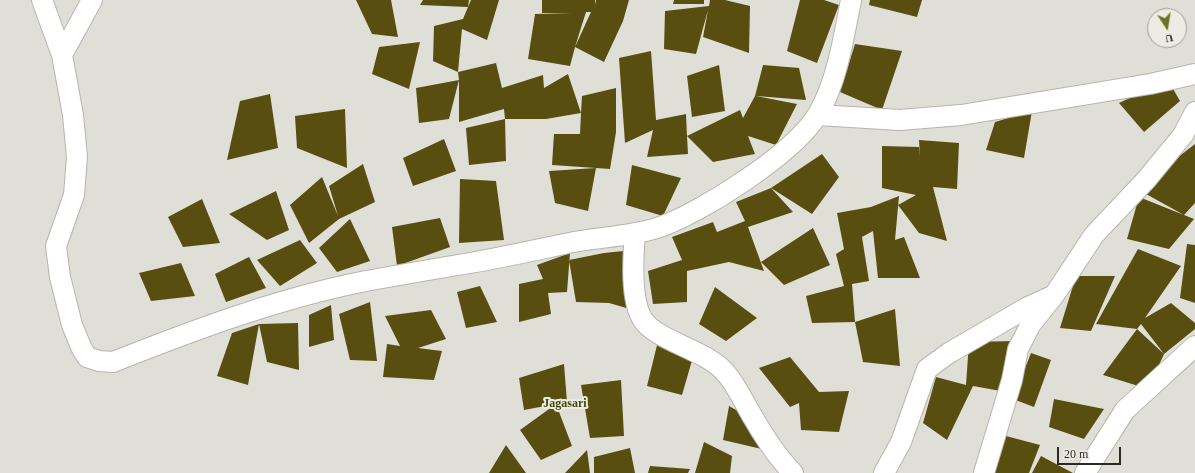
<!DOCTYPE html>
<html>
<head>
<meta charset="utf-8">
<style>
	body { margin:0 }
	#map { position:relative; width:1195px; height:473px; overflow:hidden; background:#e0dfd7; font-family:"Times New Roman",serif }
	canvas { display:block }
	.north { position:absolute; left:1147px; top:8px; width:40px; height:40px; box-sizing:border-box; background:#edece4; border:1px solid #9f9e98; border-radius:50%; rotate:168deg; font-size:11px; font-weight:700; line-height:16px; text-align:center; color:#2a2926 }
	.north::after { content:''; display:block; margin:auto; width:14px; height:18px; background:#687623; clip-path:polygon(50% 0,100% 100%,50% 72%,0 100%) }
	.scale { position:absolute; left:1057px; top:447px; width:64px; height:18px; box-sizing:border-box; border:2px solid #2a2926; border-top:0; padding-left:5px; font-size:12px; line-height:14px; white-space:nowrap; color:#2a2926; -webkit-text-stroke:3px #edece4; paint-order:stroke }
</style>
</head>
<body>
<div id="map">
<canvas width="1195" height="473"></canvas>
<div class="north">U</div>
<div class="scale">20 m</div>
</div>
<script>
const ctx = document.querySelector('canvas').getContext('2d');
ctx.lineJoin = 'round';
function paint(path, color) { ctx.fillStyle = color; ctx.fill(path, 'evenodd'); }
function stroke(path, color, width, dash) { ctx.strokeStyle = color; ctx.lineWidth = width; ctx.lineCap = dash ? 'butt' : 'round'; ctx.setLineDash(dash || []); ctx.stroke(path); }
function label(font, color, halo, rows, align = 'center') {
  ctx.font = font + ' "Times New Roman",serif'; ctx.lineWidth = 4; ctx.setLineDash([]); ctx.textBaseline = 'middle'; ctx.strokeStyle = halo; ctx.fillStyle = color; for (const [text, x, y, turn = 0] of rows) {
    ctx.save(); ctx.translate(x, y); ctx.rotate((+turn || 0) * Math.PI / 180); ctx.textAlign = isNaN(turn) ? turn : align; if (halo) ctx.strokeText(text, 0, 0); ctx.fillText(text, 0, 0); ctx.restore();
  }
}
paint(new Path2D(`
	M356 0H391L398 37 372 34Z
	M423 0H469L468 7 471 0H499L487 40 462 29 458 72 433 61 434 26 463 19 468 7 420 5Z
	M542 0H595V5L596 0H629L623 21 604 62 575 47 591 12H586L575 47 570 66 528 59 535 14 572 13H542Z
	M674 0H704V4H673Z
	M710 0H725L750 6 749 53 703 37 708 10 696 54 664 49 665 11 709 6Z
	M800 0H824L839 5 817 63 787 51Z
	M870 0H922L917 17 869 5Z
	M420 42 409 89 372 74 379 47Z
	M855 44 902 51 882 110 840 92Z
	M651 51 656 120 686 114 687 136 740 110 743 118 755 96 763 65 799 68 806 100 756 96 797 104 776 145 748 136 755 154 713 162 687 136 688 154 647 157 653 130 625 143 619 58Z
	M496 63 502 88 543 75 544 88 568 74 581 113 582 96 616 88V132L610 169 596 168 588 211 555 203 549 171 596 168 552 165 554 134H580L581 113 546 119H505L504 109 459 122V80L449 119 419 123 416 88 459 80 458 72Z
	M719 65 725 111 692 117 687 76Z
	M1168 80 1180 101 1144 132 1119 103Z
	M270 94 278 148 227 160 240 101Z
	M345 109 347 168 297 148 295 116Z
	M1032 111 1024 158 986 150 995 122Z
	M505 119 506 161 469 165 466 128Z
	M444 139 456 171 413 186 403 158Z
	M919 140 959 143 957 189 933 187 947 241 919 233 898 205 916 195 882 188V146L919 147 920 157Z
	M1195 144V203L1184 215 1194 219 1169 249 1127 239 1139 197 1184 215 1137 189Z
	M822 154 839 177 812 214 771 188Z
	M363 164 375 202 339 219 309 243 290 205 322 177 338 216 329 186Z
	M632 165 681 178 663 216 626 205Z
	M460 179 496 181 504 240 459 243Z
	M771 188 793 212 748 227 764 271 729 262 687 271V302L653 304 648 271 682 260 672 237 713 222 717 232 745 221 736 202Z
	M276 191 289 230 267 240 229 214Z
	M899 196 895 240 904 237 920 278H878L873 231 862 237 869 281 852 284 855 322 812 323 806 296 844 286 836 254 844 249 837 213 871 207Z
	M202 199 220 243 183 247 168 217Z
	M440 218 450 247 397 266 392 227Z
	M350 219 370 261 337 272 319 248Z
	M813 228 830 265 784 285 761 262Z
	M300 240 317 263 280 286 257 260Z
	M1187 244 1195 245V303L1180 298Z
	M1138 249 1181 266 1145 318 1171 303 1195 323V329L1164 354 1141 324 1137 329 1164 354 1148 389 1103 375 1137 329 1096 324Z
	M633 250 630 309 609 303 576 302 569 260 604 253Z
	M570 253 567 292 548 293 551 314 519 322V284L543 279 537 265Z
	M249 257 266 288 226 302 215 274Z
	M181 263 195 296 151 301 139 273Z
	M1076 276H1115L1091 331 1060 328Z
	M480 286 497 322 466 328 457 292Z
	M715 287 757 318 726 341 699 324Z
	M370 302 377 361 350 360 339 314Z
	M331 305 334 340 309 347V315Z
	M895 309 900 366 863 362 855 322Z
	M431 310 446 339 418 348 442 351 434 380 383 377 387 344 400 346 385 316Z
	M298 323 299 370 267 362 259 324 248 385 217 376 232 333 259 324Z
	M658 341 693 357 682 395 647 386Z
	M1014 341 1001 391 973 386 947 440 923 423 936 377 966 385 969 342Z
	M1031 353 1051 360 1034 407 1013 399Z
	M790 357 819 392 849 391 839 432 801 430 799 403 790 407 759 368Z
	M564 364 567 402 556 404 572 446 541 460 520 430 556 404 524 410 519 378Z
	M621 380 624 436 590 438 581 385Z
	M1054 399 1104 409 1084 439 1049 427Z
	M729 406 770 429 766 450 723 440Z
	M1006 436 1040 445 1029 473H994Z
	M704 442 732 456 730 473H695Z
	M506 445 526 473H489Z
	M630 448 635 473H594V457Z
	M587 450 590 473H565Z
	M1041 456 1073 473H1032Z
	M650 466 690 469 688 473H648Z`), '#584e10');
const street = new Path2D(`
	M42 0 62 55 73 115 77 157 74 195 56 246 60 277 72 325 82 349 87 357 99 361 113 362C194 330 277 299 361 282 398 275 434 269 470 263 505 257 540 249 574 242 602 237 631 236 657 228 700 214 795 153 818 114 837 82 844 36 851 0
	M62 55 92 0
	M818 115 900 120 961 115 1150 84 1195 74
	M635 233C633 257 630 300 643 320 656 340 702 349 723 370 735 382 742 399 751 414 763 435 776 456 793 473
	M884 473 901 442 927 369 949 353 1028 307 1050 297
	M984 473 1012 380 1018 349 1031 324 1055 294 1094 235 1146 180 1183 135 1195 112
	M1085 473 1125 410 1195 346`);
stroke(street, '#b6b5ad', 22);
stroke(street, '#fff', 20);
label('bold 12px', '#3c450a', '#edece4', [
	["Jagasari",565,404]
]);
</script>
</body>
</html>
